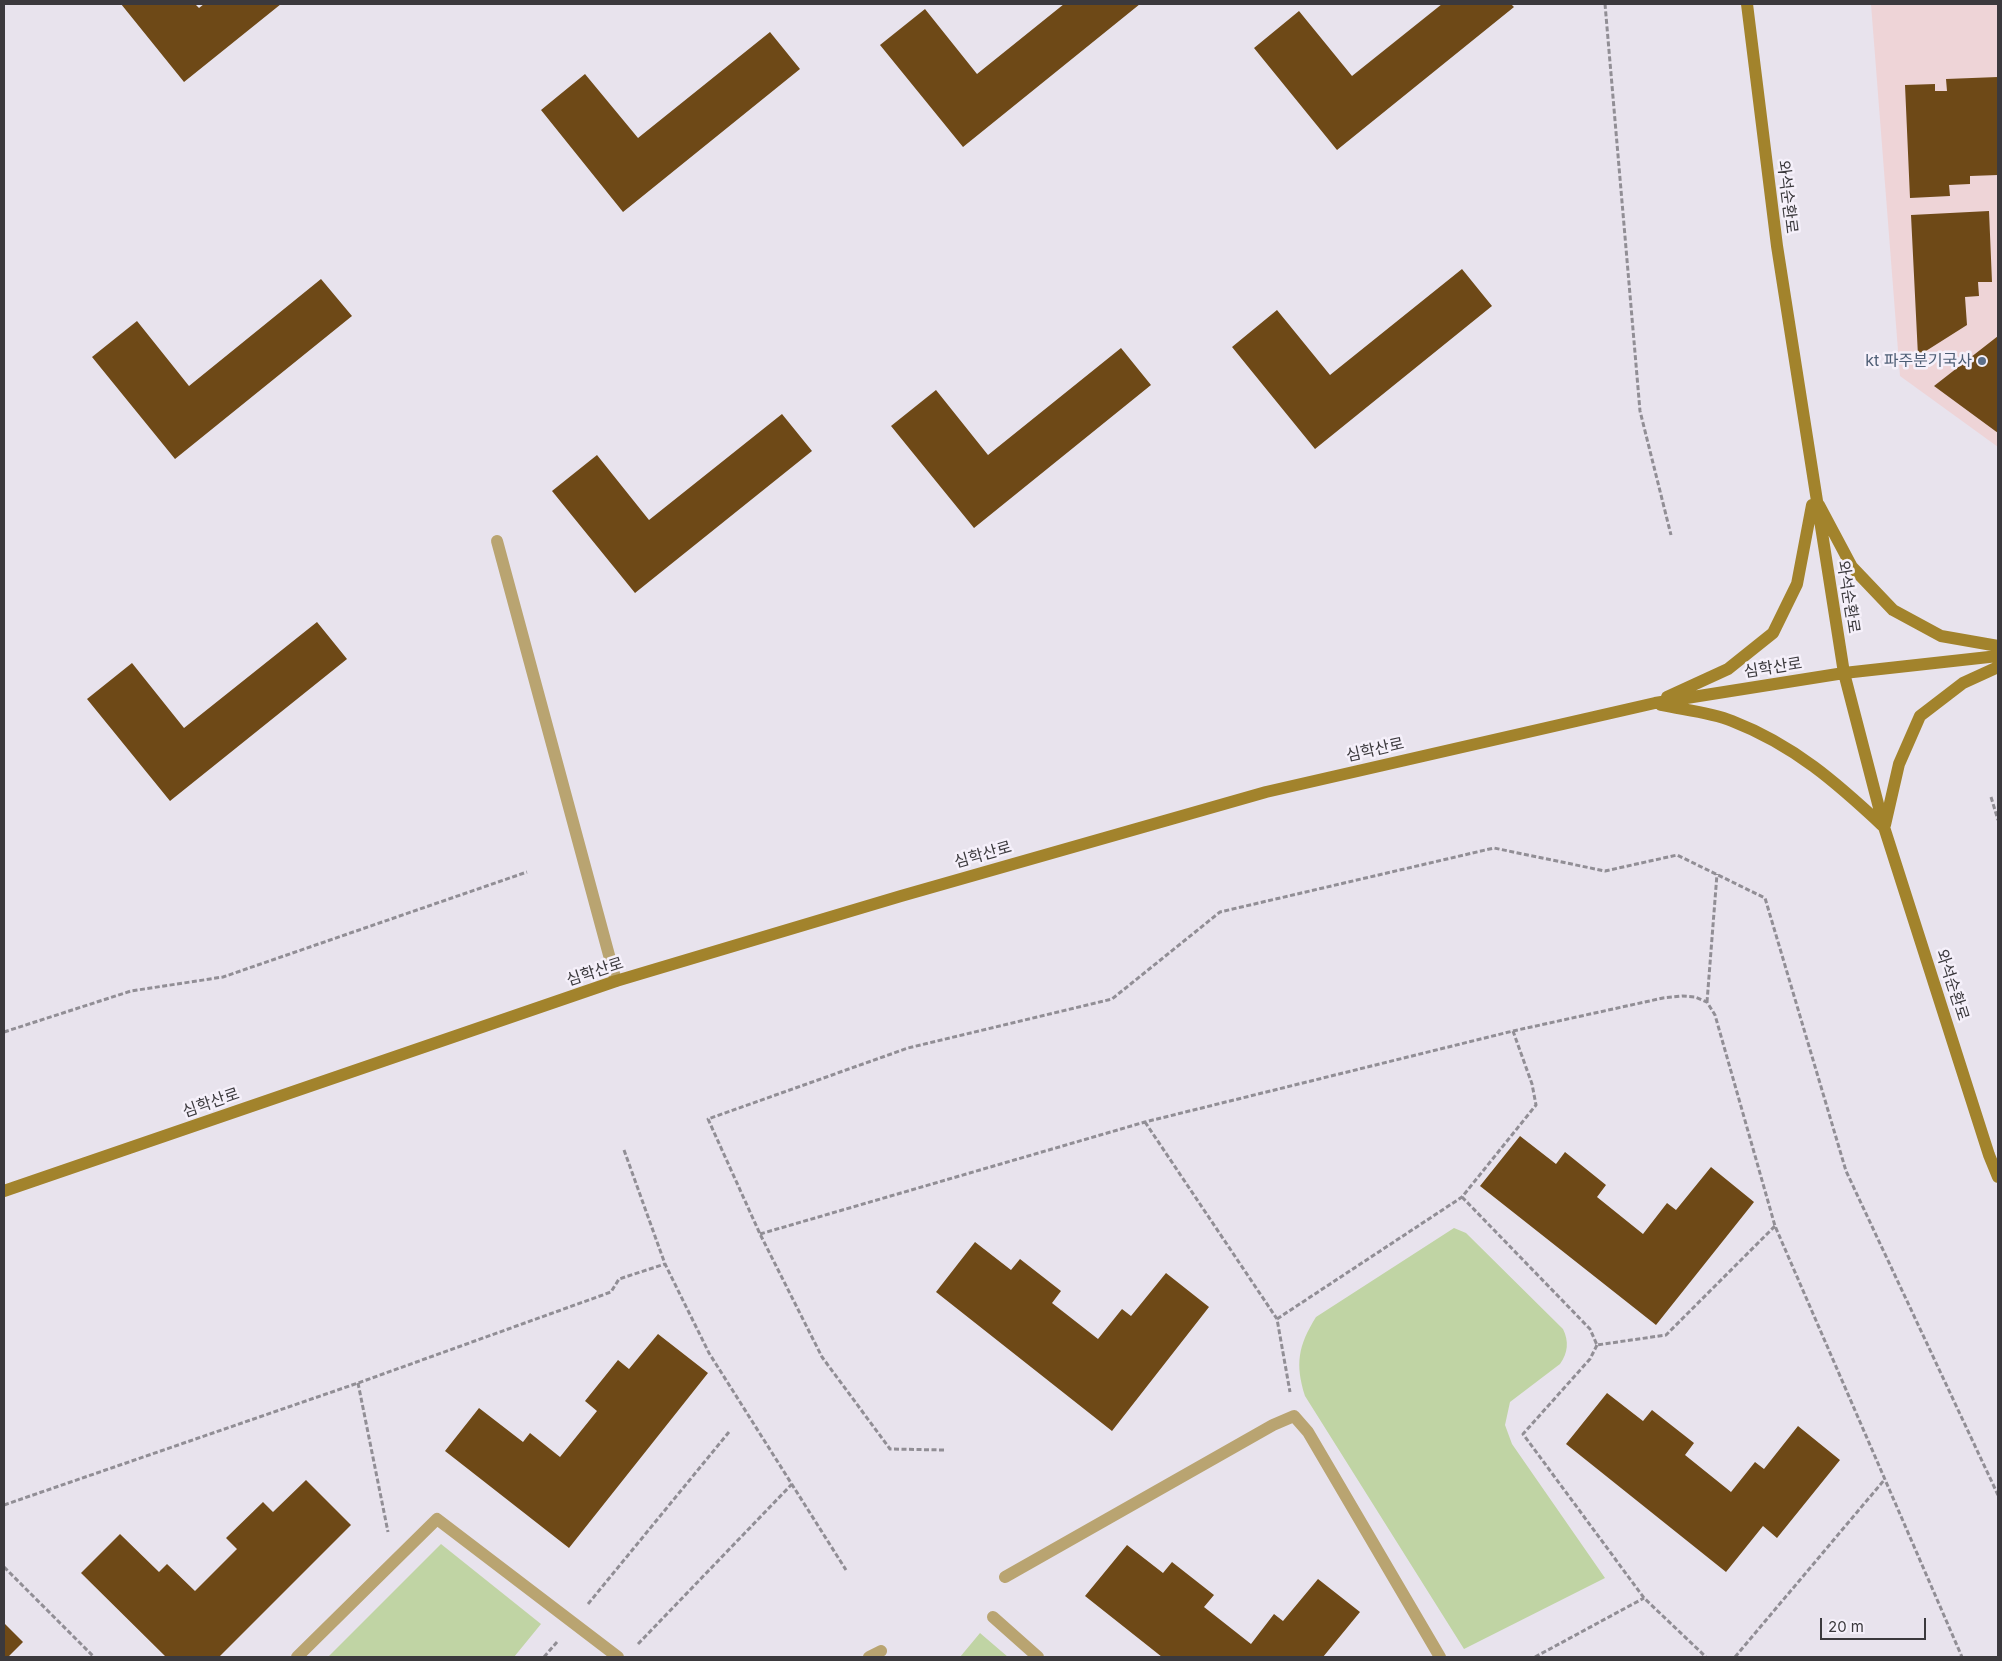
<!DOCTYPE html>
<html>
<head>
<meta charset="utf-8">
<style>
	body { margin:0 }
	#map { position:relative; width:2002px; height:1661px; overflow:hidden; background:#e8e3ed; font-family:Inter,sans-serif }
	canvas { display:block }
	.frame { position:absolute; inset:0; border:5px solid #3b393d; pointer-events:none }
	.scale { position:absolute; left:1820px; top:1618px; width:106px; height:22px; box-sizing:border-box; border:2px solid #3b393d; border-top:0; padding-left:6px; font-size:15px; line-height:18px; white-space:nowrap; color:#3b393d; -webkit-text-stroke:4px #f5f0fa; paint-order:stroke }
</style>
</head>
<body>
<div id="map">
<canvas width="2002" height="1661"></canvas>
<div class="frame"></div>
<div class="scale">20 m</div>
</div>
<script>
const ctx = document.querySelector('canvas').getContext('2d');
ctx.lineJoin = 'round';
function paint(path, color) { ctx.fillStyle = color; ctx.fill(path, 'evenodd'); }
function stroke(path, color, width, dash) { ctx.strokeStyle = color; ctx.lineWidth = width; ctx.lineCap = dash ? 'butt' : 'round'; ctx.setLineDash(dash || []); ctx.stroke(path); }
function label(font, color, halo, rows, align = 'center') {
  ctx.font = font + ' Inter,"Noto Sans KR",sans-serif'; ctx.lineWidth = 5; ctx.setLineDash([]); ctx.textBaseline = 'middle'; ctx.strokeStyle = halo; ctx.fillStyle = color; for (const [text, x, y, turn = 0] of rows) {
    ctx.save(); ctx.translate(x, y); ctx.rotate((+turn || 0) * Math.PI / 180); ctx.textAlign = isNaN(turn) ? turn : align; if (halo) ctx.strokeText(text, 0, 0); ctx.fillText(text, 0, 0); ctx.restore();
  }
}
paint(new Path2D(`
	M1871 4H1998V447L1900 376Z`), '#eed4d7');
paint(new Path2D(`
	M1454 1228 1466 1233 1563 1329C1569 1341 1568 1353 1560 1364L1510 1402 1505 1425 1512 1444 1605 1578 1464 1649 1305 1396C1295 1364 1298 1346 1316 1317Z
	M441 1544 541 1624 514 1657H328Z
	M980 1633 1008 1657H960Z`), '#c0d4a4');
paint(new Path2D(`
	M121 4H195L199 8 204 4H281L184 82Z
	M1064 4H1140L963 147 880 45 925 9 977 74Z
	M1442 4H1511L1514 7 1337 150 1254 48 1299 11 1352 76Z
	M770 32 800 69 623 212 541 110 585 74 638 138Z
	M1998 77V175L1970 176V184L1949 185 1950 196 1910 198 1905 85 1935 84V91H1947L1946 79Z
	M1989 211 1992 282H1978L1979 296 1965 297 1967 325 1918 356 1911 215Z
	M1462 269 1492 306 1315 449 1232 347 1277 310 1330 375Z
	M321 279 352 316 175 459 92 357 137 321 189 386Z
	M1998 336V433L1934 386Z
	M1121 348 1151 385 974 528 891 426 936 390 988 455Z
	M782 414 812 451 635 593 552 491 597 455 649 520Z
	M317 622 347 659 170 801 87 699 132 663 184 728Z
	M1520 1136 1556 1164 1565 1152 1606 1185 1597 1197 1643 1234 1667 1203 1676 1210 1711 1167 1754 1202 1656 1325 1480 1186Z
	M975 1242 1011 1270 1020 1259 1061 1291 1052 1303 1098 1339 1122 1309 1131 1316 1166 1273 1209 1307 1112 1431 936 1292Z
	M658 1334 708 1373 569 1548 445 1451 479 1408 523 1442 530 1433 560 1457 597 1411 585 1401 618 1360 629 1369Z
	M1607 1393 1643 1421 1652 1410 1694 1443 1685 1455 1731 1492 1755 1462 1764 1469 1798 1426 1840 1460 1777 1538 1763 1526 1726 1572 1566 1444Z
	M306 1480 351 1525 219 1657H166L81 1573 120 1534 159 1572 167 1564 195 1591 237 1549 226 1538 263 1502 273 1512Z
	M1127 1545 1163 1573 1172 1562 1214 1595 1204 1607 1251 1644 1274 1614 1283 1621 1318 1579 1360 1612 1323 1657H1162L1085 1596Z
	M4 1623 23 1642 8 1657H4Z`), '#6e4917');
stroke(new Path2D(`
	M1605 4 1640 411 1671 535
	M1991 797 1998 820
	M1707 1002 1717 874
	M4 1032 131 991 223 977 527 872
	M1145 1122 1277 1319 1290 1392
	M624 1150 665 1264 709 1353 846 1570
	M1462 1197 1590 1329 1597 1345 1666 1335 1775 1226
	M760 1234 1145 1122 1513 1031 1663 998 1682 996 1695 997 1707 1002 1715 1015 1775 1226 1962 1657
	M1277 1319 1462 1197 1536 1105 1532 1084 1513 1031
	M1597 1345 1590 1359 1523 1434 1644 1598 1706 1657
	M358 1383 388 1532
	M944 1450 890 1449 822 1357 760 1234 708 1119 908 1048 1112 999 1220 912 1494 848 1605 871 1677 855 1765 898 1846 1171 1998 1495
	M4 1505 358 1383 611 1292 619 1279 665 1264
	M4 1567 94 1657
	M588 1604 729 1432
	M638 1644 792 1484
	M544 1657 557 1642
	M1535 1657 1644 1598
	M1735 1657 1885 1479`), '#918e95', 3, [5, 2.5]);
stroke(new Path2D(`
	M497 541 616 981`), '#b9a471', 12);
stroke(new Path2D(`
	M1005 1577 1273 1425 1294 1416 1308 1432 1440 1657
	M993 1617 1038 1657
	M297 1657 437 1519 618 1657
	M869 1657 881 1651`), '#b9a471', 12);
stroke(new Path2D(`
	M1747 4 1777 246 1844 673 1884 827 1989 1155 1998 1177
	M1819 505 1852 567 1893 610 1941 636 1998 646
	M1667 697 1728 669 1773 633 1797 584 1812 505
	M1661 705C1684 710 1710 712 1732 721 1794 745 1837 783 1884 827
	M1885 825 1899 764 1920 716 1963 683 1998 667
	M4 1191 616 981 901 896 1266 792 1655 703 1844 673 1998 656`), '#a2832c', 12);
for (const [x, y, r, color] of [
	[1982,361,5,"#5c6f8a"]
]) { const dot = new Path2D(); dot.arc(x, y, r, 0, 2 * Math.PI); ctx.fillStyle = color; ctx.fill(dot); stroke(dot, '#f5f0fa', 2); }
label('16px', '#3b393d', '#f5f0fa', [
	["와석순환로",1787,197,83],
	["와석순환로",1848,597,81],
	["심학산로",1773,668,-9],
	["심학산로",1375,750,-13],
	["심학산로",983,855,-16],
	["심학산로",595,972,-18],
	["와석순환로",1952,985,72],
	["심학산로",211,1103,-19]
]);
label('16px', '#4e5e75', '#f5f0fa', [
	["kt 파주분기국사",1972,361]
], 'right');
</script>
</body>
</html>
